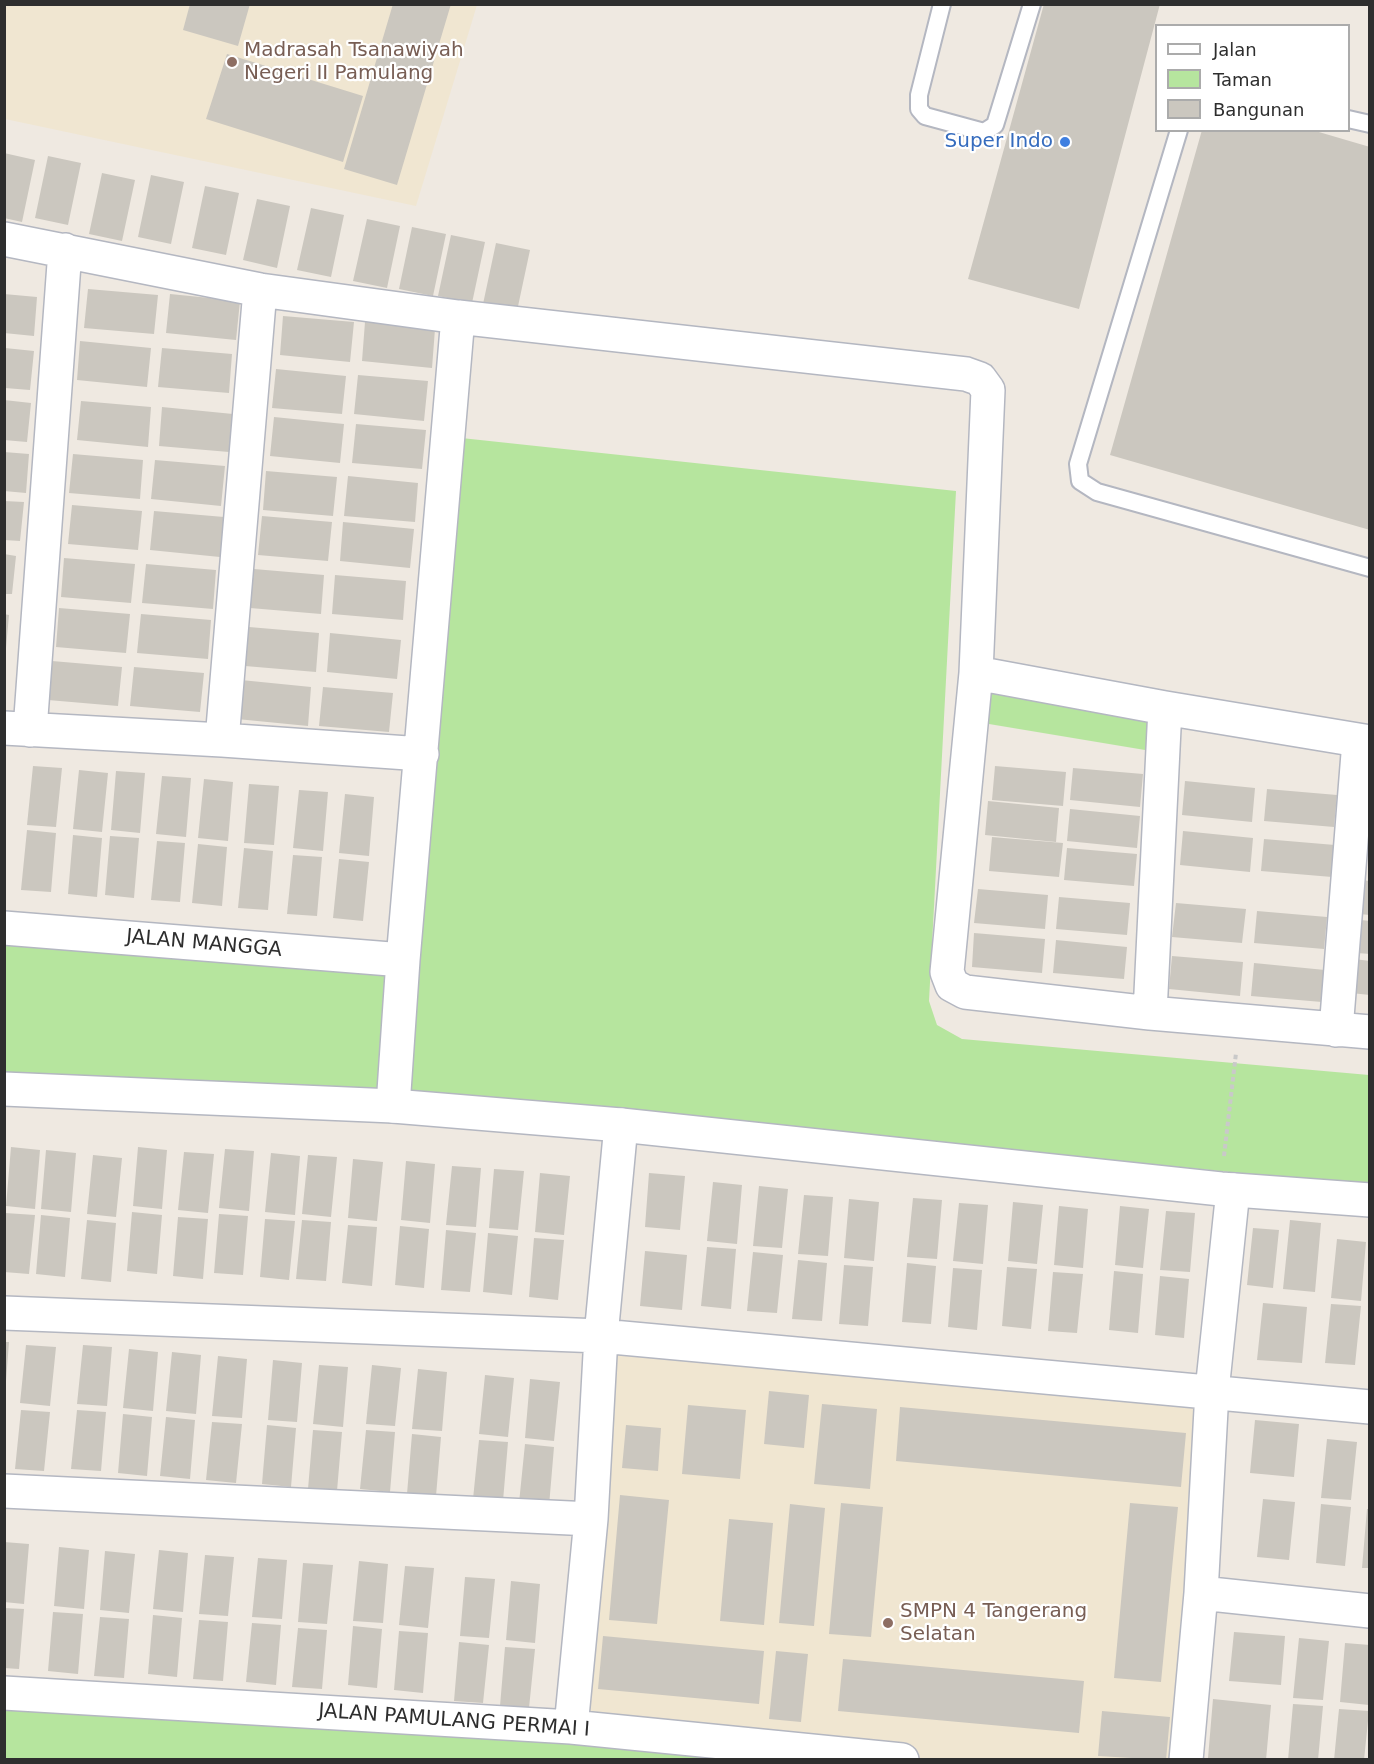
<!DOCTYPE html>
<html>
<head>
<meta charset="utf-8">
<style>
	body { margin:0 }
	#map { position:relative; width:1374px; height:1764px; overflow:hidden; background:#efe9e1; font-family:"DejaVu Sans",sans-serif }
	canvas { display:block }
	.frame { position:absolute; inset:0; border:6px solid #2e2e2e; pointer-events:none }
	.legend { position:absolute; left:1155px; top:24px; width:195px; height:108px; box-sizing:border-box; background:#fff; border:2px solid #ababab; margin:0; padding:8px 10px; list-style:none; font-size:18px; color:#2e2e2e }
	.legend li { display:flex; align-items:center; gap:12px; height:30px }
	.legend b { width:30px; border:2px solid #ababab }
</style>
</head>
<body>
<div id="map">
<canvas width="1374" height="1764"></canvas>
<div class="frame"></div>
<ul class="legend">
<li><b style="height:8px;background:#fff"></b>Jalan</li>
<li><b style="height:16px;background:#b6e59e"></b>Taman</li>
<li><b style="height:16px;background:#cbc7bf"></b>Bangunan</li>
</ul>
</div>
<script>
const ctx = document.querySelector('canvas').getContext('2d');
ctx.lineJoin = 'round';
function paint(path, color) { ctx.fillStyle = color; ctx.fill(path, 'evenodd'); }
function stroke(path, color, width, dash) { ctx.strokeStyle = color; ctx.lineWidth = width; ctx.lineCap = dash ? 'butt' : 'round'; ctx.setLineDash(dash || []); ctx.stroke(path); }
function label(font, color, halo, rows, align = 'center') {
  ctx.font = font + ' "DejaVu Sans",sans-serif'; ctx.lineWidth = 4.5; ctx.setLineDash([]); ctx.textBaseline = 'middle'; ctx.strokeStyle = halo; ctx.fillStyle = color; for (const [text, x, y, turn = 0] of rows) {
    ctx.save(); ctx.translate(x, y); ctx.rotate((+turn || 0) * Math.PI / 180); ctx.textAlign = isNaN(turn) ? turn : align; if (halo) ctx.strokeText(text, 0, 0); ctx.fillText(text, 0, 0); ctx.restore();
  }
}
paint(new Path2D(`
	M5 5H477L416 206 5 119Z
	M601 1336 1212 1391 1186 1759H903L571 1727Z`), '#f0e6d1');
paint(new Path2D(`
	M452 437 956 491 929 1001 937 1025 962 1039 1369 1075V1184L1270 1176 637 1113 5 1073 4 936 410 952Z
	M976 673 1165 708 1163 753 971 721Z
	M4 1700 849 1759H5Z`), '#b6e59e');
paint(new Path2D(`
	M190 4H250L238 46 183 30Z
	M393 4H451L397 185 344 169Z
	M1044 4H1160L1079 309 968 279Z
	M227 54 363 96 343 162 206 119Z
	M1202 130H1312L1370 147V530L1110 455Z
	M4 153 35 160 22 222 4 218Z
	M48 156 81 163 68 225 35 218Z
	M102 173 135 180 122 241 89 234Z
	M151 175 184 182 171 244 138 237Z
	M205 186 239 193 226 255 192 248Z
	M257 199 290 206 277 268 243 260Z
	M311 208 344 215 331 277 297 270Z
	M367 219 400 226 387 288 353 281Z
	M412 227 446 234 433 296 399 289Z
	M451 235 485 242 472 303 438 296Z
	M496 243 530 250 517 311 483 304Z
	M88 289 158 295 154 334 84 328Z
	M4 294 37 297 34 336 4 333Z
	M170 294 240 301 236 340 166 333Z
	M283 316 354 322 350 362 280 355Z
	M365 322 435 329 432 368 362 361Z
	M80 341 151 348 147 387 77 380Z
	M5 348 34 351 30 390 5 388Z
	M162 348 232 354 229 393 158 387Z
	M276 369 346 376 342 414 272 408Z
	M358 375 428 381 424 421 354 414Z
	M4 400 31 403 27 442 4 440Z
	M81 401 151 407 148 447 77 440Z
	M162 407 233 414 229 452 159 446Z
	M274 417 344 424 340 463 270 456Z
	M356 424 426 430 422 469 352 463Z
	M4 452 29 454 26 493 4 491Z
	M73 454 143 460 140 499 69 493Z
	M155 460 225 466 221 506 151 499Z
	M266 471 337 477 333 516 263 510Z
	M348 476 418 483 415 522 344 516Z
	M4 501 24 502 20 541 4 540Z
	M72 505 142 511 138 550 68 544Z
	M154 511 224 517 220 557 150 550Z
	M262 516 332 522 328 561 258 555Z
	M343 522 414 529 410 568 340 561Z
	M4 554 16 556 12 594H4Z
	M64 558 135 564 131 603 61 597Z
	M146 564 216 570 213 609 142 603Z
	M254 569 324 575 321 614 250 608Z
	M335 575 406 581 403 620 332 614Z
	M59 608 130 614 126 653 56 647Z
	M4 614 9 615 6 648H4Z
	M141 614 211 620 208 659 137 653Z
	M249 627 319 633 316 672 245 666Z
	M330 633 401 640 397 679 327 672Z
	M52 661 122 667 118 706 48 700Z
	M134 667 204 673 200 712 130 706Z
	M241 680 311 687 308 726 237 719Z
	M323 687 393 693 389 732 319 726Z
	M33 766 62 768 56 827 27 825Z
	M995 766 1066 772 1063 806 992 800Z
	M1073 768 1143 774 1140 807 1070 800Z
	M79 770 108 773 102 832 73 829Z
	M116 771 145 773 140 833 111 830Z
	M162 776 191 778 186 837 156 834Z
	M204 779 233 782 228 841 198 838Z
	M1185 781 1255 788 1252 822 1182 815Z
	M249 784 279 786 274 845 244 843Z
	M1267 789 1337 795 1334 827 1264 821Z
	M299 790 328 792 323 851 293 848Z
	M345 794 374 797 369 856 339 853Z
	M988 801 1059 808 1056 842 985 835Z
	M1070 809 1140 816 1137 848 1067 841Z
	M27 830 56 833 51 892 21 890Z
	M1183 831 1253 838 1250 872 1180 865Z
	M73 835 102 838 97 897 68 894Z
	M110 836 139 838 134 898 105 895Z
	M992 837 1063 843 1059 877 989 871Z
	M1264 839 1335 845 1332 877 1261 871Z
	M157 841 185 843 180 902 151 900Z
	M198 844 227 847 222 906 192 903Z
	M244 848 273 851 268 910 238 908Z
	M1067 848 1137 854 1134 886 1064 880Z
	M293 855 322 857 317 916 287 914Z
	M339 859 369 862 363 921 333 918Z
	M1362 880 1370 881V915L1359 914Z
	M978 889 1048 895 1045 929 974 923Z
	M1059 897 1130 903 1127 935 1056 929Z
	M1176 903 1246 909 1242 943 1172 937Z
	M1257 911 1327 917 1324 949 1254 943Z
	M1361 920 1370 921V954L1357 953Z
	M974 933 1045 939 1042 973 972 967Z
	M1056 940 1127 947 1124 979 1053 973Z
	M1172 956 1243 962 1240 996 1169 989Z
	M1354 959 1370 961V995L1351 993Z
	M1254 963 1325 970 1322 1002 1251 996Z
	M11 1147 40 1150 35 1209 6 1206Z
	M138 1147 167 1150 162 1209 133 1206Z
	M225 1149 254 1151 249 1211 219 1208Z
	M46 1150 76 1153 71 1212 41 1209Z
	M184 1152 214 1154 208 1213 178 1210Z
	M271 1153 300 1156 295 1215 265 1212Z
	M93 1155 122 1158 116 1217 87 1214Z
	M308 1155 337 1157 331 1217 302 1214Z
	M353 1159 383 1162 377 1221 348 1218Z
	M406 1161 435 1164 430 1223 401 1220Z
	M452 1166 481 1168 476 1227 446 1225Z
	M494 1169 524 1171 518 1230 489 1228Z
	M540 1173 570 1176 564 1235 535 1232Z
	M649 1173 685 1176 680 1230 645 1227Z
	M713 1182 742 1185 737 1244 707 1241Z
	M759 1186 788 1189 782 1248 753 1246Z
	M804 1195 833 1197 828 1256 798 1254Z
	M913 1198 942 1200 937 1259 907 1257Z
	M849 1199 879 1202 874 1261 844 1258Z
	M1013 1202 1043 1205 1037 1264 1008 1261Z
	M959 1203 988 1205 983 1264 953 1261Z
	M1059 1206 1088 1209 1083 1268 1054 1265Z
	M1120 1206 1149 1209 1143 1268 1115 1265Z
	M1166 1211 1195 1213 1190 1272 1160 1270Z
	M132 1212 162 1215 157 1274 127 1271Z
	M5 1213 35 1215 29 1274 4 1272Z
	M219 1214 248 1216 243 1275 214 1273Z
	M41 1215 70 1218 65 1277 36 1274Z
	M178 1217 208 1219 203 1279 173 1276Z
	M265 1219 295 1221 289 1280 260 1277Z
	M87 1220 116 1223 111 1282 81 1279Z
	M302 1220 331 1222 326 1281 296 1279Z
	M1290 1220 1321 1223 1315 1292 1283 1289Z
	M348 1225 377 1227 372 1286 342 1283Z
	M400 1226 429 1229 424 1288 395 1285Z
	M1253 1228 1279 1230 1273 1288 1247 1285Z
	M446 1230 476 1233 470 1292 441 1290Z
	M488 1233 518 1236 512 1295 483 1292Z
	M534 1238 564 1240 558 1300 529 1297Z
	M1337 1239 1366 1242 1361 1301 1331 1298Z
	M707 1247 736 1249 731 1309 701 1306Z
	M645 1251 687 1255 682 1310 640 1306Z
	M753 1252 783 1255 777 1313 747 1311Z
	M798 1260 827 1263 822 1321 792 1319Z
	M907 1263 936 1266 931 1324 902 1322Z
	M844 1265 873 1267 868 1326 839 1324Z
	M1007 1267 1037 1269 1031 1329 1002 1326Z
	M953 1268 982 1270 977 1330 948 1327Z
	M1114 1271 1143 1274 1138 1333 1109 1330Z
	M1053 1272 1083 1274 1077 1333 1048 1331Z
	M1160 1276 1189 1279 1184 1338 1155 1335Z
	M1263 1303 1307 1307 1302 1363 1257 1360Z
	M1331 1304 1361 1306 1355 1365 1325 1363Z
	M4 1342H9L6 1381H4Z
	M26 1345 56 1347 50 1406 20 1403Z
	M83 1345 112 1347 107 1406 77 1404Z
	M129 1349 158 1352 153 1411 123 1408Z
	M172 1352 201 1355 196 1414 166 1411Z
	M218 1356 247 1359 242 1418 212 1416Z
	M273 1360 302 1363 297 1422 268 1420Z
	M319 1365 348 1367 343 1427 313 1424Z
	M372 1365 401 1368 395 1426 366 1424Z
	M418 1369 447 1372 442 1431 412 1429Z
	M485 1375 514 1378 508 1437 479 1434Z
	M530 1379 560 1382 554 1441 525 1438Z
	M769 1391 809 1395 804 1448 764 1444Z
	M822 1404 877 1409 870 1489 814 1484Z
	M688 1405 746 1410 740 1479 682 1474Z
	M900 1407 1186 1433 1181 1487 896 1461Z
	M21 1410 50 1412 44 1471 15 1469Z
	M77 1410 106 1412 101 1471 71 1469Z
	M123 1414 152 1417 147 1476 118 1473Z
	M166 1417 195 1420 190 1479 160 1476Z
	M1255 1420 1299 1424 1294 1477 1250 1473Z
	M212 1422 242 1424 236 1483 206 1480Z
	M267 1425 296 1428 291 1487 262 1484Z
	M626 1425 661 1428 658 1471 622 1468Z
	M313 1430 342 1432 337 1491 308 1489Z
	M366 1430 395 1432 390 1492 360 1489Z
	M412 1434 441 1437 436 1496 407 1494Z
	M1327 1439 1357 1442 1351 1500 1321 1498Z
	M479 1440 508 1442 503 1501 473 1499Z
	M525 1444 554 1447 549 1506 519 1503Z
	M620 1495 669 1500 657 1624 609 1620Z
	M1263 1499 1295 1502 1289 1560 1257 1557Z
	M841 1503 883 1507 871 1637 829 1634Z
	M1130 1503 1178 1507 1161 1682 1114 1678Z
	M790 1504 825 1508 814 1626 779 1623Z
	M1321 1504 1351 1507 1345 1566 1316 1563Z
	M1367 1509H1370V1568H1362Z
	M729 1519 773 1523 764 1625 720 1621Z
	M4 1542 29 1544 24 1604 4 1602Z
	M59 1547 89 1550 84 1609 54 1606Z
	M159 1550 188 1553 183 1612 153 1609Z
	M105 1551 135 1554 129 1613 100 1610Z
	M205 1555 234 1557 228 1616 199 1614Z
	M258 1558 287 1560 282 1619 252 1617Z
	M359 1561 388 1564 383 1623 353 1621Z
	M303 1563 333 1565 327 1624 298 1622Z
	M405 1566 434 1568 428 1628 399 1625Z
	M465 1577 495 1579 489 1638 460 1636Z
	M511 1581 540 1584 535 1643 506 1640Z
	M4 1608 24 1609 19 1669 4 1668Z
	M53 1612 83 1614 78 1674 48 1671Z
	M153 1615 182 1618 177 1677 148 1674Z
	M100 1617 129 1619 124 1678 94 1676Z
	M199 1620 228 1622 223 1681 193 1679Z
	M252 1623 281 1625 276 1685 246 1682Z
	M353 1626 382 1629 377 1688 348 1685Z
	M298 1628 327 1630 322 1689 292 1687Z
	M399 1631 428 1633 423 1693 394 1690Z
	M1234 1632 1285 1636 1281 1685 1229 1681Z
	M603 1636 764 1651 759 1704 598 1689Z
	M1299 1638 1329 1641 1323 1700 1293 1698Z
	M459 1642 489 1645 483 1703 454 1701Z
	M1345 1643 1370 1645 1369 1705 1340 1702Z
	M505 1647 535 1649 529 1708 500 1706Z
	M776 1651 808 1654 801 1722 769 1719Z
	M843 1659 1084 1681 1079 1733 838 1711Z
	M1213 1699 1271 1705 1266 1760 1208 1758Z
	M1293 1704 1323 1706 1318 1760H1288Z
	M1339 1709 1369 1711 1364 1760H1334Z
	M1102 1711 1170 1717 1166 1760 1098 1756Z`), '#cbc7bf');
const lane = new Path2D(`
	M942 4 919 95V109L925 116 984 132 995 125 1032 4
	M1348 119 1370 124
	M1179 130 1078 464 1080 481 1097 492 1370 568`);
const street = new Path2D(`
	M4 239 260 290 458 317 966 374 980 379 988 390 976 673 947 972 952 985 965 992 1150 1013 1370 1032
	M976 673 1165 708 1370 742
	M4 728 222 740 422 754
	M30 730 65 250
	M222 740 260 290
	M4 928 403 960
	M1150 1013 1165 708
	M1336 1030 1359 741
	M393 1106 403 960 458 317
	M4 1313 601 1336 1370 1407
	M4 1491 591 1519
	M1201 1593 1370 1611
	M4 1693 571 1727 902 1760
	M571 1727 591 1519 601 1336 621 1125
	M1186 1760 1201 1593 1212 1391 1233 1190`);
const secondary = new Path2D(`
	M4 1089 393 1106 621 1125 1221 1189 1370 1200`);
stroke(lane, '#b4b7c1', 20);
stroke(street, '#b4b7c1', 36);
stroke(secondary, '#b4b7c1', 36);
stroke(new Path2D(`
	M1224 1156 1236 1053`), '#c9c9c9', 4, [4.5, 3]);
stroke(lane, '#fff', 16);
stroke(street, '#fff', 33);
stroke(secondary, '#fff', 33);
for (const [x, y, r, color] of [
	[232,62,6,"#8d6e63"],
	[1065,142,6,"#3f7fe0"],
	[888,1623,6,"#8d6e63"]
]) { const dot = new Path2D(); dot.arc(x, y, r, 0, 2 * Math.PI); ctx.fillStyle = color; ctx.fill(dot); stroke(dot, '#fff', 2); }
label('20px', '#785e54', '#fff', [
	["Madrasah Tsanawiyah",244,51],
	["Negeri II Pamulang",244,74],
	["SMPN 4 Tangerang",900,1612],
	["Selatan",900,1635]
], 'left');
label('20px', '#366cbe', '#fff', [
	["Super Indo",1053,142]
], 'right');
label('20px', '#2e2e2e', '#fff', [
	["JALAN MANGGA",204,944,5],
	["JALAN PAMULANG PERMAI I",454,1721,4]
]);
</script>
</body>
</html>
